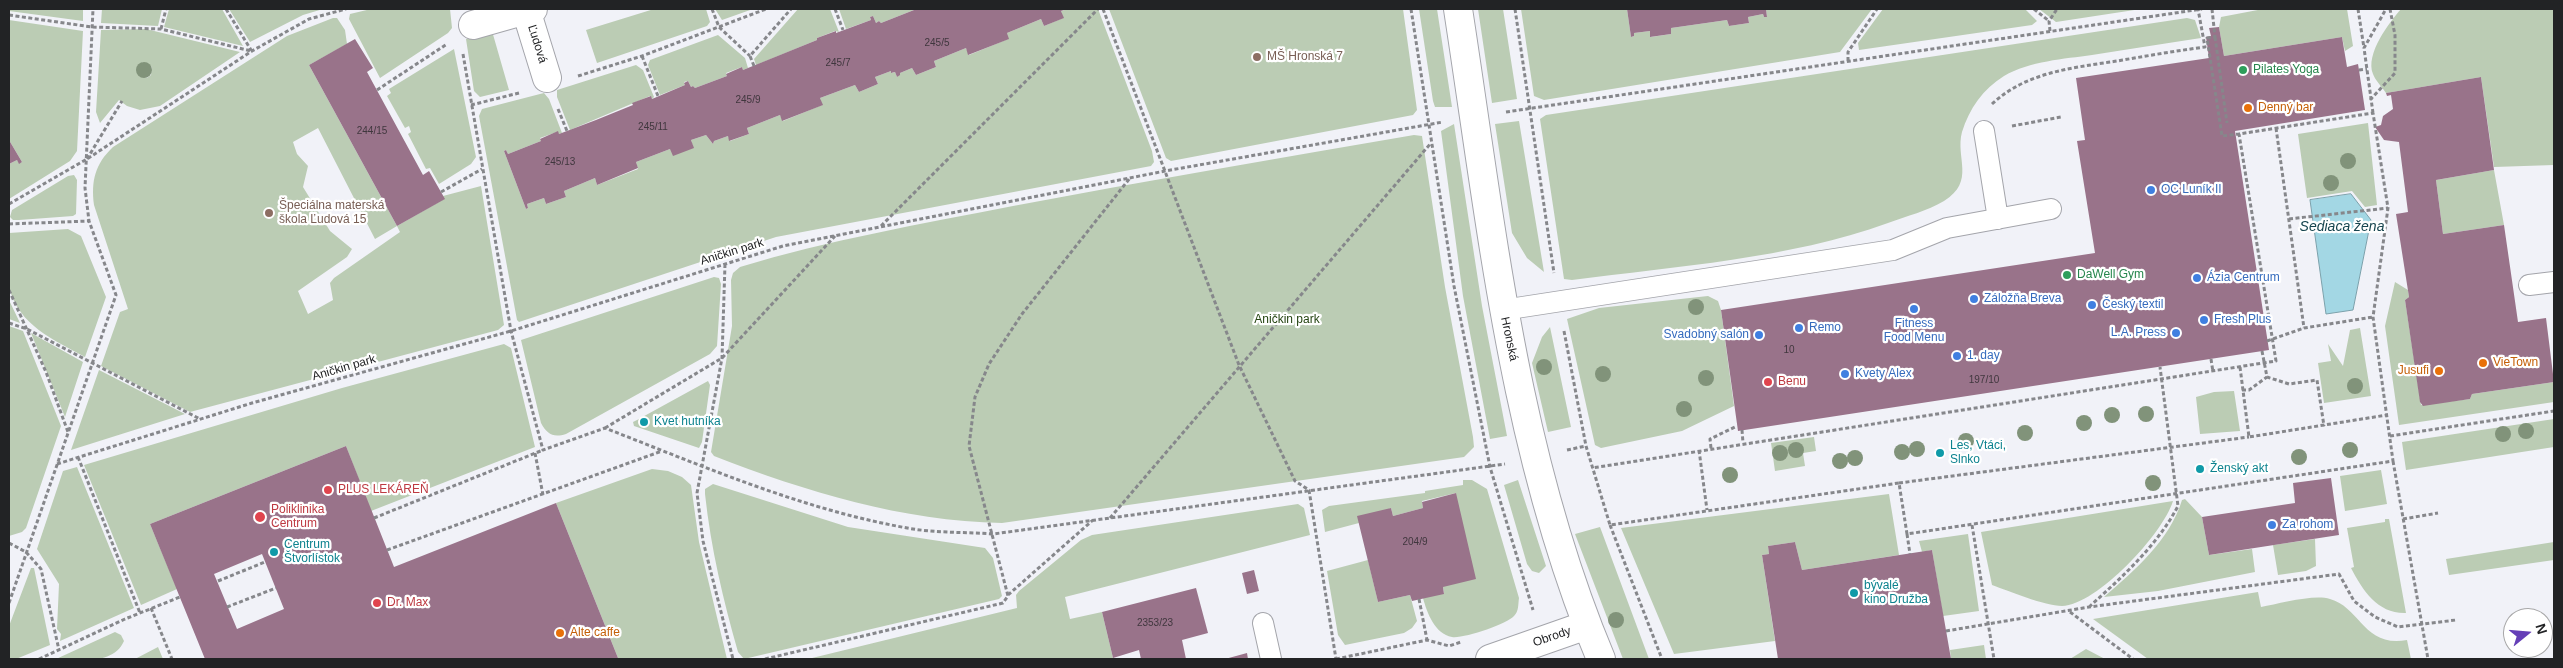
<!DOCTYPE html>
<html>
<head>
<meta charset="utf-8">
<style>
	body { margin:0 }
	#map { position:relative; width:2563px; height:668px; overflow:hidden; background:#f1f2f8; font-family:Arial,sans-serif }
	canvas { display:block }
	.frame { position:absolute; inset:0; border:10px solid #222325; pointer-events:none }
	.north { position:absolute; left:2503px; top:608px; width:50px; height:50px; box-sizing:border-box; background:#fff; border:1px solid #a7a7a8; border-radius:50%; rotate:73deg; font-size:14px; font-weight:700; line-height:20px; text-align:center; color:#222325 }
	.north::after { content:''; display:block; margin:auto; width:18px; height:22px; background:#653fb7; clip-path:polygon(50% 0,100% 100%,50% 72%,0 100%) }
</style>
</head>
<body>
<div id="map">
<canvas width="2563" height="668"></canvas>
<div class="frame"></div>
<div class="north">N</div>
</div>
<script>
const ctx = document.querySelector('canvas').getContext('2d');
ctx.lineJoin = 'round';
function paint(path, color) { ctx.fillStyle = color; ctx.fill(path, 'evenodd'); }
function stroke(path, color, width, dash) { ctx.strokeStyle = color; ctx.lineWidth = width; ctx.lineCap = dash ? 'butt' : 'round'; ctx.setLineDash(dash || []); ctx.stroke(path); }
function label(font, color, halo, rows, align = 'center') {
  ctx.font = font + ' Arial,sans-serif'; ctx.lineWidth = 4.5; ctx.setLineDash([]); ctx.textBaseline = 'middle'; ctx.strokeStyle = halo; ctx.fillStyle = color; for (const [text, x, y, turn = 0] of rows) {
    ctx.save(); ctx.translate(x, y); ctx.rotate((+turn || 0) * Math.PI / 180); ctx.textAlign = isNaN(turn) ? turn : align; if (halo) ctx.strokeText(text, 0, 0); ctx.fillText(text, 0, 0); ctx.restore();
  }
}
paint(new Path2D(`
	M9 9H83V21L9 11Z
	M102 9H162L158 26 101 23Z
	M169 9H222L243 46 164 27Z
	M229 9H323L303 15 250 42Z
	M371 9H450L452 28 448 33 380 78 349 19 350 14Z
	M654 9H706L710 22 707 26 597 63 586 30Z
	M715 9H753L722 20Z
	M798 9H830L839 32 835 31 817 38V40L756 65 754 59Z
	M839 9H913L914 10 881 23 879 21 876 23 873 16 870 17 871 20 846 29Z
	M1068 9H1098L1152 151 1154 162 1151 166 776 237 519 322 517 320 479 116 482 109 540 94 544 93 549 99 562 133 559 134 557 132 540 138 541 141 508 154 506 150 504 151 526 209 528 208 527 204 544 198 546 204 566 197 564 191 595 178 597 185 638 169 636 162 670 149 693 147 691 140 706 135 713 144 714 141 728 136 730 141 749 134 747 128 780 115 783 121 822 105 820 98 855 85 859 92 878 84 875 77 891 71 892 73 895 72 897 77 900 73 912 68 916 75 936 67 934 61 966 48 969 55 1008 39 1007 33 1041 19 1044 26 1063 18 1061 11Z
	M1109 9H1403L1417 110 1413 115 1171 161 1166 158Z
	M1419 9H1437L1452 107H1435L1433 101Z
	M1478 9H1503L1517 99 1492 103Z
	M1521 9H1627L1631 37 1634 36V33L1650 31 1651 37 1671 34V28L1727 20 1729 26 1749 23 1748 17 1763 14 1764 17H1767L1766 9H1872L1840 52 1544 100 1534 96Z
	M1883 9H2025L2037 21 2032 25 1859 50 1858 43Z
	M2039 9H2141L2056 22Z
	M2263 9H2347L2353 46 2345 51 2342 37 2224 56 2219 27 2221 17Z
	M2401 9H2554V165L2494 167 2481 77 2386 93C2382 87 2375 80 2373 74 2365 54 2389 23 2401 9Z
	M333 18H337L345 30 347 44 309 65 397 226 444 199 443 196 481 186 504 325 498 330 190 412 101 366 120 312 128 309 94 205C91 181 95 164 113 147L287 36ZM318 128 375 239 397 226 400 232 334 278 330 283 333 300 308 314 298 291 347 257 352 249 330 231 303 187 308 166 297 154 293 142Z
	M2187 18 2195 20 2201 38C2164 44 2128 49 2092 55 2064 59 2030 61 2004 76 1983 89 1969 109 1962 132 1955 158 1976 181 1944 201 1927 211 1907 216 1888 223 1788 259 1678 266 1572 280L1564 279 1540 119 1546 115Z
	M9 20 83 31 77 151 70 161 9 199V164L17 160 19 163 22 162 9 140Z
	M146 29 240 52 160 106 140 110 127 106 119 100 100 123 96 112 101 30ZM143 62 152 67 151 75 147 78 139 76 137 67Z
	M492 31 509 90 480 97 474 91 466 39Z
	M718 35 745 58 748 68 743 70 742 67 726 73 727 76 695 88 693 86 691 87 688 81 684 82 685 85 660 95 648 65 650 60Z
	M454 49 476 157 471 164 439 184 430 168 426 169 408 134 411 132 409 126 405 128 387 96 391 93 389 89Z
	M636 65 643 70 654 97 652 99 650 96 570 130 557 97V90Z
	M1519 121 1544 272 1527 258 1512 233 1495 124Z
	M2368 123 2377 205 2365 207 2352 191 2307 198 2298 134Z
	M1454 124 1482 306 1507 436 1490 439 1463 296 1441 131Z
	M1414 135 1422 136 1445 287 1473 437 1474 447 1464 457 1002 523C902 521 807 492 714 456L711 452 732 326 731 280 733 273 740 267C829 240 921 224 1013 206 1146 181 1280 158 1414 135Z
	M2494 170 2504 225 2443 234 2436 180Z
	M74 175 77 180 76 214 73 216 19 220H13L10 217 12 210 68 176Z
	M68 229 81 236 106 297 85 357C53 339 19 326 9 287 5 271 9 249 9 233Z
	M714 277 719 278 721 284 717 346 710 354 566 434C553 438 547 434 541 423L521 340Z
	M2395 282 2408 290 2409 297 2405 300 2421 405 2470 399 2472 394 2554 382V402L2399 425 2385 326Z
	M1708 296 1718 301 1721 310 1734 406 1682 431 1601 448 1595 445 1567 319 1599 308Z
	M9 300 20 323 9 319Z
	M9 326 23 331 61 426 26 528 22 532 9 536Z
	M1550 327 1571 427 1548 432 1532 363 1542 337Z
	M2360 328 2371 396 2324 403 2318 363 2331 361 2328 344 2343 366 2350 330Z
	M31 333 83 362 65 417Z
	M504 344 511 348 535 447 371 511 346 446 150 524 177 589 141 605 84 465 342 388Z
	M99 370 185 414 71 450Z
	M708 381 710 385 702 442 699 448 634 426 633 422 637 420Z
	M2234 391 2240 431 2200 434 2196 397 2214 392Z
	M2554 419V447L2406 470 2402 442Z
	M1814 437 1816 451 1803 453 1805 466 1775 471 1771 443Z
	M77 467 134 608 60 641 61 634 57 629 59 584 37 549 63 471Z
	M652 469 668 471 682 477 691 485 699 542 727 659H615L618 658 556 503Z
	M2381 470 2387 504 2345 511 2340 476Z
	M1463 480H1472L1487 489 1519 598C1518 604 1519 611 1514 616 1507 624 1463 639 1452 637 1435 634 1427 613 1423 598L1444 593 1443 587 1456 493 1422 501 1423 508 1393 516 1391 508 1359 523 1325 532 1322 510 1329 506 1425 493V491L1463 485Z
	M1518 480 1546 566 1539 573 1532 571 1527 564 1504 485Z
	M713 484 848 527 985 548 993 558 1002 596 999 599 744 659 738 652C723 599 711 549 705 494V489Z
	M1889 494 1899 555 1802 570 1795 542 1768 546 1769 554 1762 555 1775 641 1674 654 1621 528Z
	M2185 499 2202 517 2209 555 2252 549 2255 572 2158 591 2104 597C2134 571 2170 540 2182 500Z
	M2173 501C2163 534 2097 605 2062 606 2045 606 2009 591 1992 585L1981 532Z
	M1298 504 1304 508 1310 535 1065 597 1070 619 1102 612 1113 658 808 659 1017 608 1016 595 1019 591 1081 540 1092 535Z
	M2385 519H2389L2406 613C2378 614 2363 591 2351 568L2354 567 2347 528 2385 522Z
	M1600 527 1649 659H1623L1575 534Z
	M1968 534 1979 611 1943 616 1932 550 1922 552 1919 541Z
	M2315 539 2316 566 2306 571 2278 575 2273 545Z
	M2554 542V560L2449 575 2446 559Z
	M1368 560 1378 602 1410 595 1417 621 1412 628 1404 633 1345 645 1338 635 1327 571Z
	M31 568H34L50 645 16 659H9V626Z
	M2258 592 2261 607C2279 604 2313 594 2330 599 2360 607 2364 648 2407 640L2411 659H2148L2093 619Z
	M115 632 121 635 124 641C113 666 78 659 56 659Z
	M1984 645 1986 659H1951L1950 650Z
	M158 647 163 659H135Z
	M2086 649 2105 659H2070Z`), '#bbccb4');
const water = new Path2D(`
	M2351 194 2371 220 2353 310 2326 314 2310 200Z`);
paint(water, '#a3d7e4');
stroke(water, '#7ca1ab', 1);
paint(new Path2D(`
	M913 9H1067L1061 11 1064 18 1044 26 1041 19 1007 33 1009 39 968 55 966 48 934 61 936 67 916 75 912 68 900 73V75L897 77 895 72 891 73V71L875 77 878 84 859 92 855 85 820 98 823 105 782 121 780 115 747 128 749 134 729 141 728 136 714 141 713 144 706 135 691 140 694 148 673 156 670 149 636 162 638 168 597 185 595 178 564 191 566 197 546 204 544 198 527 204 528 208 526 209 504 151 506 150 508 154 541 141 540 139 558 131 559 134 596 120 633 105 632 103 651 96 652 99 685 85 684 83 688 81 691 87 693 86 695 88 727 76 726 74 742 67 743 70 817 40V38L836 31V33L871 20 870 17 873 16 876 23 879 21 881 23 914 10Z
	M1627 9H1766L1767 17H1764L1763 14 1748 17 1749 23 1729 26 1727 20 1671 28V34L1650 37V31L1634 33V36L1631 37Z
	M2219 27 2224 56 2342 37 2347 67 2358 64 2359 70 2365 110 2235 131 2269 350 1738 431 1721 310 2095 253 2077 141 2085 140 2076 78 2209 58 2206 37 2211 36 2209 28Z
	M355 39 373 68 367 72 423 175 429 171 445 199 397 226 309 65Z
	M2481 77 2494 170 2436 180 2443 234 2504 225 2518 322 2546 318 2554 382 2472 394 2470 399 2423 406 2420 402 2405 300 2409 297 2396 214 2408 212 2399 142 2384 140 2375 127 2381 125 2383 116 2393 109 2391 95 2387 96 2386 93Z
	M9 140 22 162 19 164 17 160 9 164Z
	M346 446 394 567 556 503 618 658 205 659 150 524ZM262 554 284 609 237 629 214 574Z
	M2331 478 2339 535 2209 555 2202 517 2295 503 2293 483Z
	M1456 493 1476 579 1443 587 1444 594 1412 601 1410 595 1378 602 1357 516 1391 508 1393 516 1423 508 1422 502Z
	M1795 542 1802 570 1932 550 1951 659H1778L1762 555 1769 554 1768 546Z
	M1254 570 1259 591 1247 594 1242 573Z
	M1196 588 1208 633 1182 640 1186 659H1141L1139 650 1113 658 1102 612Z
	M1247 653 1248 659H1225Z`), '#99738a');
const service = new Path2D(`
	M1984 131 1998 219
	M2529 285 2554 282
	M1503 310 1893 250 1947 228 2051 209
	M1263 623 1271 659`);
const minor = new Path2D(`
	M533 9 526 10 547 78
	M1458 9C1492 229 1514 452 1601 659
	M473 25 526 10
	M1490 659 1587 625`);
stroke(service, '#a4a5ab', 22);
stroke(minor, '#a4a5ab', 30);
stroke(new Path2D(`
	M226 9 251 50
	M712 9 719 27 750 56
	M835 9 843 30
	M1103 9 1239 365 1295 481 1309 490 1336 659
	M1411 9 1454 286 1490 467 1533 610
	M1515 9 1554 273
	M2034 9 2049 21
	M2212 9 2215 37 2207 38 2222 136 2239 134
	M2358 9 2364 48
	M9 15 92 27 161 29 251 51
	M161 29 166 9
	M2050 31 2049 21 2057 9
	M2215 37 2227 123
	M463 54 511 331 543 450 605 428C705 467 806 511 913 529 939 533 966 532 993 534L1505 464
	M642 56 658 96
	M1848 61V52L1877 9
	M754 66 750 56 791 9
	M2359 70 2367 69
	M578 76 642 56 766 9
	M377 90 447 44
	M2370 100 2395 73V35L2390 9
	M1992 104C2026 72 2072 68 2117 61 2146 56 2175 51 2205 47L2198 9
	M471 105 519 93
	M558 109 567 131
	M1506 112 2202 9
	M2373 113 2364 48 2386 9
	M2012 126 2061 117
	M2276 128 2304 328
	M87 159 122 101
	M441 192 482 169
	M9 204 87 159 252 51 309 19 346 9
	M2289 219 2388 208
	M9 224 89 221
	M881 226 1098 9
	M725 264 722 358 697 493 703 541 733 659
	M9 290 46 372 68 432
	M9 323 27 329 200 419
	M1564 331 1586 446 1610 525 1899 483 1907 534 2393 461 2373 317 2388 208 2373 113 2239 134 2276 361 1592 468
	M2267 341 2304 328 2373 317
	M2262 351 2267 377 2289 384 2317 380 2324 426
	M2211 359 2213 372
	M2240 367 2249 437 2387 415
	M2242 390H2249L2267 377
	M605 428 722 358 835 236
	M1742 430 1743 443
	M2390 436 2554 411
	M1711 448 1710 439 1737 426
	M1567 450 1586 446
	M1699 450 1707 510
	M535 453 543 495
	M78 457 140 613
	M2393 461 2428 659
	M57 464 252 403 511 331 783 246 1165 171 1443 122
	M1899 483 2249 437
	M374 518 543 450
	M1110 518 1431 143
	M2403 519 2438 513
	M1610 525 1662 659
	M1972 525 1994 659
	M1907 534 1910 554
	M9 543 26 552 41 569 59 650
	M387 550 662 451
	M218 581 265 562
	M1008 595 1093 520
	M1419 599 1427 640
	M9 603 116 295 89 221 85 188 93 9
	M227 607 276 588
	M2089 607C2122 577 2157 546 2178 506L2160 367
	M151 608 172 659
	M2070 612 2133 659
	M1946 631 2089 607 2339 574 2354 601 2375 617 2398 627 2456 620
	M39 659 125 619 180 597
	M765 659 1003 603 1008 596 969 446 975 397 989 364 1022 314 1130 178
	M1336 659 1427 640 1449 646 1461 642`), '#86878b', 3, [4, 2.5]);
stroke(service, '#fff', 20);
stroke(minor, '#fff', 28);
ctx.fillStyle = '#81937a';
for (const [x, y] of [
	[144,70],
	[2348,161],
	[2331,183],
	[1696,307],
	[1544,367],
	[1603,374],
	[1706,378],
	[2355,386],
	[1684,409],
	[2146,414],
	[2112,415],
	[2084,423],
	[2526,431],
	[2025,433],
	[2503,434],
	[1966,441],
	[1917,449],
	[1796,450],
	[2350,450],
	[1902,452],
	[1780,453],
	[2299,457],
	[1855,458],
	[1840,461],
	[1730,475],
	[2153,483],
	[1616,620]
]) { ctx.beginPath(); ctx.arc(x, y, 8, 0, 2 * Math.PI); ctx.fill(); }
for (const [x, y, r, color] of [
	[1257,57,5,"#8d6e63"],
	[2243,70,5,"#2e9e5b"],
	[2248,108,5,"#e8710a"],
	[2151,190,5,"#3f7fe0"],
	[269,213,5,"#8d6e63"],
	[2067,275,5,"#2e9e5b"],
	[2197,278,5,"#3f7fe0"],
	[1974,299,5,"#3f7fe0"],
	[2092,305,5,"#3f7fe0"],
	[1914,309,5,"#3f7fe0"],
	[2204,320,5,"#3f7fe0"],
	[1799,328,5,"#3f7fe0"],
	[2176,333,5,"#3f7fe0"],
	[1759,335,5,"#3f7fe0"],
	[1957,356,5,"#3f7fe0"],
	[2483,363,5,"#e8710a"],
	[2439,371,5,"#e8710a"],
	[1845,374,5,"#3f7fe0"],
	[1768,382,5,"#e0444e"],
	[644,422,5,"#0f9aa8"],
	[1940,453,5,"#0f9aa8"],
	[2200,469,5,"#0f9aa8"],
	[328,490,5,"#e0444e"],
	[260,517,6,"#e0444e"],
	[2272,525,5,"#3f7fe0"],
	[274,552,5,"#0f9aa8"],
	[1854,593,5,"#0f9aa8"],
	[377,603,5,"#e0444e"],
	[560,633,5,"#e8710a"]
]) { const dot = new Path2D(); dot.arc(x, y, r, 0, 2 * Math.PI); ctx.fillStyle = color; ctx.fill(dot); stroke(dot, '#fff', 2); }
label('10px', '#40373e', null, [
	["245/5",937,43],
	["245/7",838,63],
	["245/9",748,100],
	["245/11",653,127],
	["244/15",372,131],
	["245/13",560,162],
	["10",1789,350],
	["197/10",1984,380],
	["204/9",1415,542],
	["2353/23",1155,623]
]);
label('12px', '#222325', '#fff', [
	["Ľudová",537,44,73],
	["Aničkin park",732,252,-17],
	["Hronská",1509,339,78],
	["Aničkin park",344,368,-16],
	["Obrody",1552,637,-19]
]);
label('12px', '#785e54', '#fff', [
	["MŠ Hronská 7",1267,57],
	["Špeciálna materská",279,206],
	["škola Ľudová 15",279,220]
], 'left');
label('12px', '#27864d', '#fff', [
	["Pilates Yoga",2253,70],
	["DaWell Gym",2077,275]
], 'left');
label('12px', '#c56008', '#fff', [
	["Denný bar",2258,108],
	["VieTown",2493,363],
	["Jusufi",2429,371,"right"],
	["Alte caffe",570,633]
], 'left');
label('12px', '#366cbe', '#fff', [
	["OC Luník II",2161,190],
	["Ázia Centrum",2207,278],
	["Záložňa Breva",1984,299],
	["Český textil",2102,305],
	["Fresh Plus",2214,320],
	["Fitness",1914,324,"center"],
	["Food Menu",1914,338,"center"],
	["Remo",1809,328],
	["L.A. Press",2166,333,"right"],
	["Svadobný salón",1749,335,"right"],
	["1. day",1967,356],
	["Kvety Alex",1855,374],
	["Za rohom",2282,525]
], 'left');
label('12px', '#254512', '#fff', [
	["Aničkin park",1287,320]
]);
label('12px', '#be3a42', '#fff', [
	["Benu",1778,382],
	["PLUS LEKÁREŇ",338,490],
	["Poliklinika",271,510],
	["Centrum",271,524],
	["Dr. Max",387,603]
], 'left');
label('12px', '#0d838f', '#fff', [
	["Kvet hutníka",654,422],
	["Les, Vtáci,",1950,446],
	["Slnko",1950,460],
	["Ženský akt",2210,469],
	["Centrum",284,545],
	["Štvorlístok",284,559],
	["bývalé",1864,586],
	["kino Družba",1864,600]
], 'left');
label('italic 14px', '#17454f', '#fff', [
	["Sediaca žena",2342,227]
]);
</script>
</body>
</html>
